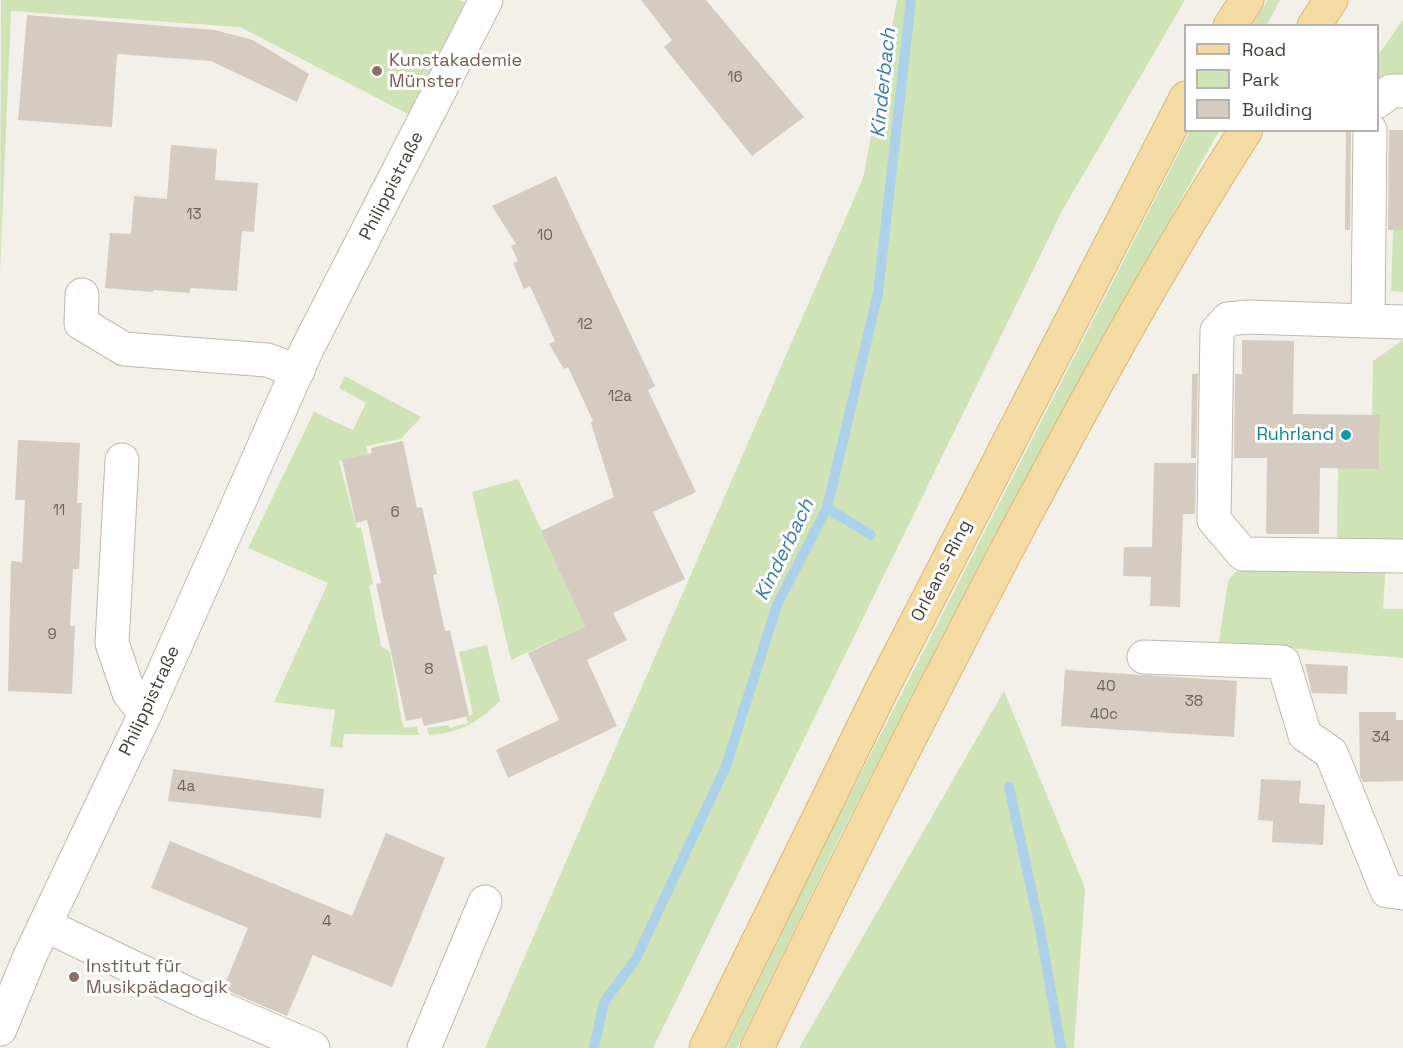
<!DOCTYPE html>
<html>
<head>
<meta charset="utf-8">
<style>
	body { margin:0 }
	#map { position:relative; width:1403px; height:1048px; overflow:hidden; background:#f3f0ea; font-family:"Space Grotesk",sans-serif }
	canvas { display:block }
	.legend { position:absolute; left:1184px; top:24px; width:195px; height:108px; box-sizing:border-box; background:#fff; border:2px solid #b5b3b0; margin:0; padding:8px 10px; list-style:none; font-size:18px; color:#464139 }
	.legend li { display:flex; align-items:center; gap:12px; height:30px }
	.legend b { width:30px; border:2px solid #b5b3b0 }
</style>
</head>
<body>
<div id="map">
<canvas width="1403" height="1048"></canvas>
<ul class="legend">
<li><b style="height:8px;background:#f4dba3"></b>Road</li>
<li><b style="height:16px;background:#d0e3b7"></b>Park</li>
<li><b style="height:16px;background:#d4ccc1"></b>Building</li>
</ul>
</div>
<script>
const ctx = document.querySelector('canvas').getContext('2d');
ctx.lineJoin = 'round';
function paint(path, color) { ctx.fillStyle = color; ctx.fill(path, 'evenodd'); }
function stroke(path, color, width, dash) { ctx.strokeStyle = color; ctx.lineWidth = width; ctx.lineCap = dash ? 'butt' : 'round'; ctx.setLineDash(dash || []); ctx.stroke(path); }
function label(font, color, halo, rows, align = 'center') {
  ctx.font = font + ' "Space Grotesk",sans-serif'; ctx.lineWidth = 6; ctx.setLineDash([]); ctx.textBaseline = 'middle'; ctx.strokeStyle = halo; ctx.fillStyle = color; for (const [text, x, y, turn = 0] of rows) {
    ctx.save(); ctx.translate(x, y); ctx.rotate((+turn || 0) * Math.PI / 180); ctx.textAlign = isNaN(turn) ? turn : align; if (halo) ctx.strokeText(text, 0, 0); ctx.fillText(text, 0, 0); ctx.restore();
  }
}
paint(new Path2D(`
	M1 0H460L465 3 408 114 240 27 11 11 0 273Z
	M897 0H1185L1062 211 653 1048H485L863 178Z
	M1268 0H1280L1267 25H1252Z
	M1403 20V85L1378 86V55Z
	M1190 131H1219L998 530 838 840 737 1048H726L823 847Z
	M1393 230H1403V292L1391 291Z
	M1403 340V547H1337L1338 468H1379L1380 416 1372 415 1373 361Z
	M345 376 421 417 401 439 366 446 368 454 339 461 357 528 361 527 373 584 369 585 381 646 390 652 402 722 405 728 417 726 419 735 344 734 342 748 330 746 335 710 274 702 328 583 248 548 314 412 353 430 366 403 339 388Z
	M518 479 585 626 511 660 472 492Z
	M1244 562 1386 563 1383 609H1403V658L1219 642 1228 581Z
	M487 645 500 701C478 722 461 733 429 735L427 728 448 725 450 728 468 723 466 717 473 714 459 652Z
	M1004 691 1085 888 1074 1048H799Z`), '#d0e3b7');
stroke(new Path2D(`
	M827 508 871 535
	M1009 787 1040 929 1061 1048
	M594 1048 604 1002 636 959 726 766 777 605 827 508 878 293 911 0`), '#add1e9', 10);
paint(new Path2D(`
	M641 0H706L804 117 752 156 664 47 672 40Z
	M27 15 215 30 253 40 309 74 297 102 211 61 117 54 112 127 18 120Z
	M1346 130H1351L1350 230H1345Z
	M1389 130H1403V230H1388Z
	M171 145 217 149 215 180 258 183 254 232 242 231 237 291 190 288V293L153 290V292L105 288 110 233 131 234 134 196 167 199Z
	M556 176 655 386 648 390 696 492 653 512 685 579 613 613 627 640 587 660 617 726 508 778 496 750 559 720 528 653 585 626 541 531 614 497 591 423 593 421 568 367 564 369 549 344 555 341 530 286 524 289 513 263 518 261 511 246 516 244 492 206Z
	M1242 340 1294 341 1293 414 1380 415 1379 469 1320 468 1319 534H1266L1267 458H1234L1235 374H1242Z
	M1192 374H1198L1196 458H1191Z
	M18 440 80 443 77 503H82L79 569H73L70 626H75L72 694 8 691 11 561 22 562 25 500H15Z
	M403 441 417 508 422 507 437 574 433 575 445 631 450 630 469 716 424 726 422 718 406 721 376 584 381 583 367 520 356 523 342 460 372 453 371 448Z
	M1154 463H1196L1195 514H1183L1180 607 1150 606 1151 577 1123 576 1124 547H1152Z
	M1305 664 1348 666 1347 694 1312 693Z
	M1065 670 1237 681 1234 737 1061 726Z
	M1359 712H1396V720H1403V781L1363 782 1360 776Z
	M173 769 324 789 321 818 168 801Z
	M1261 779 1301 781 1299 803 1325 805 1323 845 1272 842 1273 821 1258 820Z
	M386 833 445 858 392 987 313 955 287 1016 223 989 248 928 151 888 170 841 352 916Z`), '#d4ccc1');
const minor = new Path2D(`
	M1378 101 1391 91H1403
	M1370 130 1368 321 1248 317 1228 319 1217 331 1214 520 1243 554 1403 556
	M82 295 81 323 124 349 267 360 298 371
	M1368 321 1403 322
	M122 460 112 643 129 693 145 714
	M1144 657 1283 662 1305 735 1331 753 1387 891 1403 893
	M45 925 199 999 313 1048
	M0 1029 30 956 145 714 307 349 486 0
	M424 1048 485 902`);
const major = new Path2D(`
	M1230 26 1247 0
	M1314 26 1331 0
	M706 1048 883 687 1186 98
	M757 1048C837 881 920 716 1005 553 1081 410 1158 267 1246 130`);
stroke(minor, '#beb8ad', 35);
stroke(major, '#d7b874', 35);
stroke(minor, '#fff', 33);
stroke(major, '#f4dba3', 33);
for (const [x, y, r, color] of [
	[377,71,6,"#8d6e63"],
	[1346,435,6,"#0f9aa8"],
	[74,977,6,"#8d6e63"]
]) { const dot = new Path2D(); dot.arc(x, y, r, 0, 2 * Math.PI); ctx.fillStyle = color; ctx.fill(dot); stroke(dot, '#fff', 2); }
label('15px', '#6a645b', null, [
	["16",735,78],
	["13",194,215],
	["10",545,236],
	["12",585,325],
	["12a",620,397],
	["11",59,511],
	["6",395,513],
	["9",52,635],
	["8",429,670],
	["40",1106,687],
	["38",1194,702],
	["40c",1104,715],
	["34",1381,738],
	["4a",186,787],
	["4",327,922]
]);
label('18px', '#785e54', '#fff', [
	["Kunstakademie",389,61],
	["Münster",389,82],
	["Institut für",86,967],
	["Musikpädagogik",86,988]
], 'left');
label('18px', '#464139', '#fff', [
	["Philippistraße",392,186,-63],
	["Orléans-Ring",942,571,-63],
	["Philippistraße",150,701,-65]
]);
label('18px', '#0d838f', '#fff', [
	["Ruhrland",1334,435]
], 'right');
label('italic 20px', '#3d7ca7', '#fff', [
	["Kinderbach",884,83,-84],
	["Kinderbach",785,550,-64]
]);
</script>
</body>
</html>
